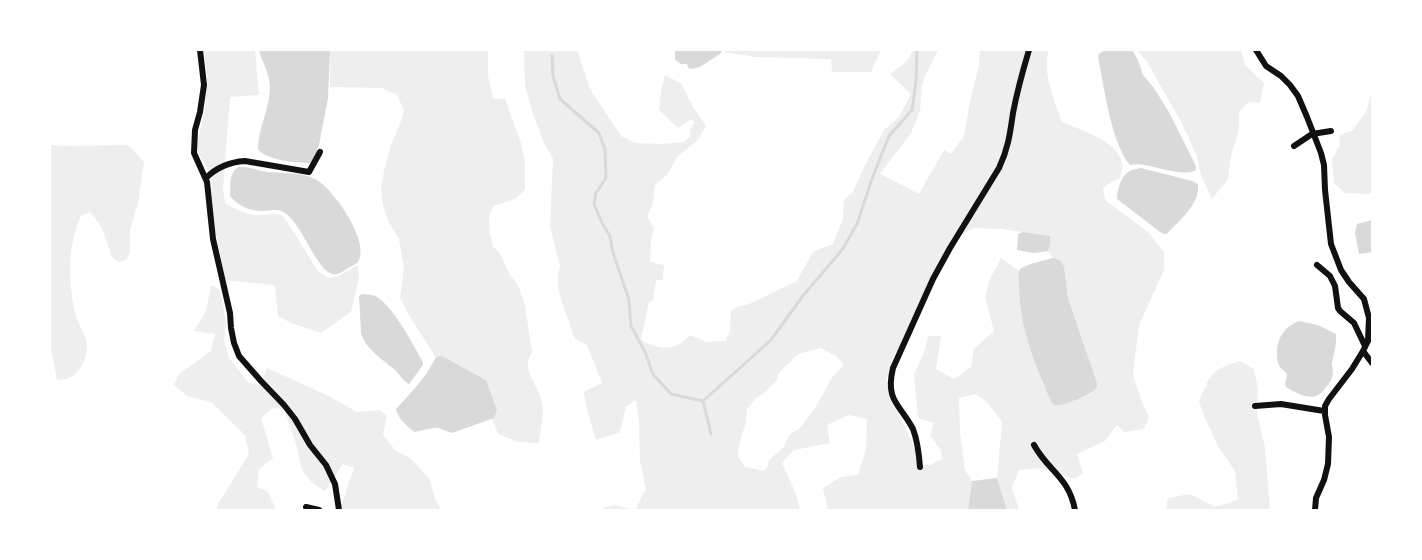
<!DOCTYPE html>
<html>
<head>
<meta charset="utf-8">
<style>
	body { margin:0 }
	#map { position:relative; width:1422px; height:560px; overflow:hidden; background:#fff; font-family:Overpass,sans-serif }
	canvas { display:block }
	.frame { position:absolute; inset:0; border:51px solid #fff; pointer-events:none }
</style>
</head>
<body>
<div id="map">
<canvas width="1422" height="560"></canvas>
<div class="frame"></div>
</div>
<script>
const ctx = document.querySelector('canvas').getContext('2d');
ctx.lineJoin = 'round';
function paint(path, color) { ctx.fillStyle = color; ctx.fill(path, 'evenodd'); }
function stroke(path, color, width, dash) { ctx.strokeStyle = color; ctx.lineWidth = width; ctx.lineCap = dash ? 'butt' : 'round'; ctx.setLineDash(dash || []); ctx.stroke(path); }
paint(new Path2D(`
	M204 50H255L259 95 230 97 223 189 225 203C236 210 246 215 259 215 268 215 275 212 284 217L318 271 328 278 339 276 358 265 359 277 351 312 321 333 291 323 278 316 275 285 225 280 211 209 212 177 198 152V140L205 108 207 78Z
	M330 50H488V76L493 98 505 99 521 143 525 162V190L515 199 493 206 489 218 490 235 493 247 499 252 510 275 518 285 525 305 532 352C520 368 538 385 542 401 545 415 540 429 539 443L518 442 498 434 492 419 494 418 497 410 486 380 442 356 436 357 411 319 400 297 404 268 399 239 388 221 383 205 381 190 384 171 390 148 402 119 404 110 397 95 382 88 330 87Z
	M524 50H577L590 89 621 136 635 143 662 144 684 142 690 136V130L695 122 691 119 678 128 659 110 661 91 665 75 682 84 693 107 706 126 698 140 678 156 667 175 655 185 653 203 647 216 654 228 651 241 650 262 664 265 663 280H656L653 301 649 302 641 340C660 350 675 352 690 335L707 342 725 341 730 331 731 311 737 307 749 304 797 281 813 252 833 244 843 219 844 200 853 192 865 165 884 130 899 117 911 94 890 74 907 61 913 50H938L924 78 922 86 920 111 911 133 880 174 919 194 944 150 951 154 964 136 970 101 979 65 980 50H1049C1042 73 1054 100 1062 122 1081 130 1119 141 1122 164 1123 169 1121 174 1120 178L1113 181 1103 188 1105 200 1147 231 1164 252V270L1139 325 1133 375 1143 405 1149 417 1144 429 1124 432 1117 425 1105 441 1077 454 1083 473 1075 479 1039 468 1019 470 1012 488 1019 510H1007L997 478 1002 422 988 403 976 394 959 398 960 433 965 470 972 481 968 510H828L823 488 841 477 858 475 866 449 867 419 848 415 827 425 830 443 794 450 782 463 796 494 800 510H603V508L614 505 635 510 646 489 640 461 639 422 636 400 626 407 620 432 596 440 586 406 584 392 602 383 587 345 575 339 565 311 558 289V275L560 266 550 226 553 159 544 143 532 111 525 85ZM974 228 1001 229 1050 236V245L1048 251 1053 258 1060 260 1064 266 1068 298 1097 383 1074 401 1057 406 1043 385 1028 338 1022 312 1019 291V271L1001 258 990 279 985 297 994 331 974 349 971 367 954 379 936 369 941 336H928L924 352 914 375 918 418 934 423 930 435 941 451 942 459 930 465H917L915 449 893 401 886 381 893 357 917 322 933 280 961 235ZM821 348 836 356 844 365 833 376 815 408 800 428 789 435 784 447 769 460 768 466 764 471 745 467 738 456 739 445 746 422 747 409 756 398 762 395 777 380 778 374 798 354Z
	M722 50H881L871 72H832L831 59 754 57C744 54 730 55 722 50Z
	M1137 50H1241L1245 65 1264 83 1260 103 1249 102 1239 112V130L1231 155 1228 179 1212 199 1201 175 1196 154 1180 120 1147 62Z
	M1372 90V192L1368 194 1345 193 1334 183 1332 160 1339 146 1340 135 1352 131 1366 112Z
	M50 145 64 146 126 145 131 148 144 162 138 203 130 230V253L126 260 118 262 112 257 101 226 90 212 81 216C67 246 68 284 76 316 79 326 87 336 87 346 88 359 78 376 66 379 63 380 60 379 57 380L50 342Z
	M211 285 220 290 226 322 224 340 229 358 249 383 260 385 267 368 331 397 357 412 380 410 387 416 383 435 396 451 410 458 430 479 435 499 441 510H342L341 506 354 468 343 464 325 491C297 474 303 468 295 441 292 430 288 420 284 409L273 408 261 418 273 458 259 469 257 487 268 492 276 510H217L218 504 249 454 245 435 211 402 187 396 174 385 179 374 211 351 215 334 194 331 206 311Z
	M1240 361 1254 369 1258 389 1257 413 1265 448 1270 510H1166L1168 498 1190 494 1215 507 1238 500 1235 471 1218 446 1205 418 1199 402C1210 375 1210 370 1240 361Z`), '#eee');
paint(new Path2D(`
	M259 50H330L328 98 319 145 314 159 310 163C296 163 265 160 258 149 258 128 270 108 270 87 270 74 262 62 259 50Z
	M675 50H720L722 52C718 56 713 58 709 61 700 67 700 68 689 69L687 64H681L675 60Z
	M1105 50H1132L1138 60 1143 75 1154 88 1170 114 1196 166V170C1184 177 1158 167 1144 165 1139 164 1135 164 1130 165 1111 143 1104 86 1098 57L1099 54Z
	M239 167C247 166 253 169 261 171 279 174 299 171 315 179 333 188 369 240 359 260 357 264 352 266 348 268 343 271 338 276 332 274 316 269 302 224 285 213 278 208 269 211 262 211 250 211 238 206 230 196 231 186 228 173 239 167Z
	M1141 168 1192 181 1198 184C1200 205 1179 220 1167 234H1164L1160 232 1117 199C1117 190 1121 175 1130 171 1134 169 1138 169 1141 168Z
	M1372 220V252L1359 254 1355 233 1357 224Z
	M1023 232 1050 236V245L1048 251 1034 253 1017 250 1018 234Z
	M1053 258 1060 260 1064 266 1068 298 1097 383C1097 385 1097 387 1096 388 1092 394 1061 408 1054 405 1053 404 1052 403 1051 401 1035 366 1019 325 1019 285 1019 282 1018 275 1019 271 1021 265 1046 260 1053 258Z
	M362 294C367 295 373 294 377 297 395 309 412 343 423 362V365L409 384C403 381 400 375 395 370 383 360 365 348 361 333L359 296Z
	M1299 321 1318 325 1336 334C1337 343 1334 353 1332 363 1332 368 1334 372 1332 377 1332 379 1329 384 1327 386 1316 404 1301 396 1286 387L1285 384 1287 374C1286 373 1281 368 1280 367 1277 363 1277 357 1277 352 1277 338 1285 326 1299 321Z
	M440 356H442L486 380 497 410 494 418 452 433 438 428H433L415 432C408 428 397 417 396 409 412 392 426 377 436 357Z
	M997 478 1007 510H968L972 481Z`), '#d9d9d9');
stroke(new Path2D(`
	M552 55 553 76 560 99 599 133 605 149 606 178 596 193 594 204 603 225 610 236 613 253 629 300 631 326 645 352 653 374 671 394 703 401 711 434
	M703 401 771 340 802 297 842 250 857 224 872 179 889 136 912 110 916 81 917 50`), '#d9d9d9', 3);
stroke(new Path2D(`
	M200 50 204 85 200 112 195 130 194 153 207 182 213 239 230 313 231 328 234 343 239 356 261 381 284 405 295 419 310 445 326 465 335 484 339 510
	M1256 50 1266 66 1281 76 1290 85 1298 96 1307 117 1321 153 1324 165 1325 190 1331 244 1341 270 1349 282 1364 299 1369 318 1368 341 1363 351 1352 369 1329 399 1325 406V415L1329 437 1328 464 1324 480 1316 498 1315 510
	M1294 146 1312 134 1331 131
	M206 178C217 167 229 162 245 161L309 172 320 152
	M1317 265 1330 276 1335 286 1338 308 1340 311 1354 323 1365 346
	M1363 351 1372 363
	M1255 406 1281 404 1324 411
	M1034 445C1048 471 1069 477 1075 510
	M920 467C919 454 918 442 913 429 900 404 885 401 893 368L933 279 950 248 999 168C1008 149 1010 134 1013 113 1017 92 1023 70 1029 50
	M306 507 319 510`), '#111', 6);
</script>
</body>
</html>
